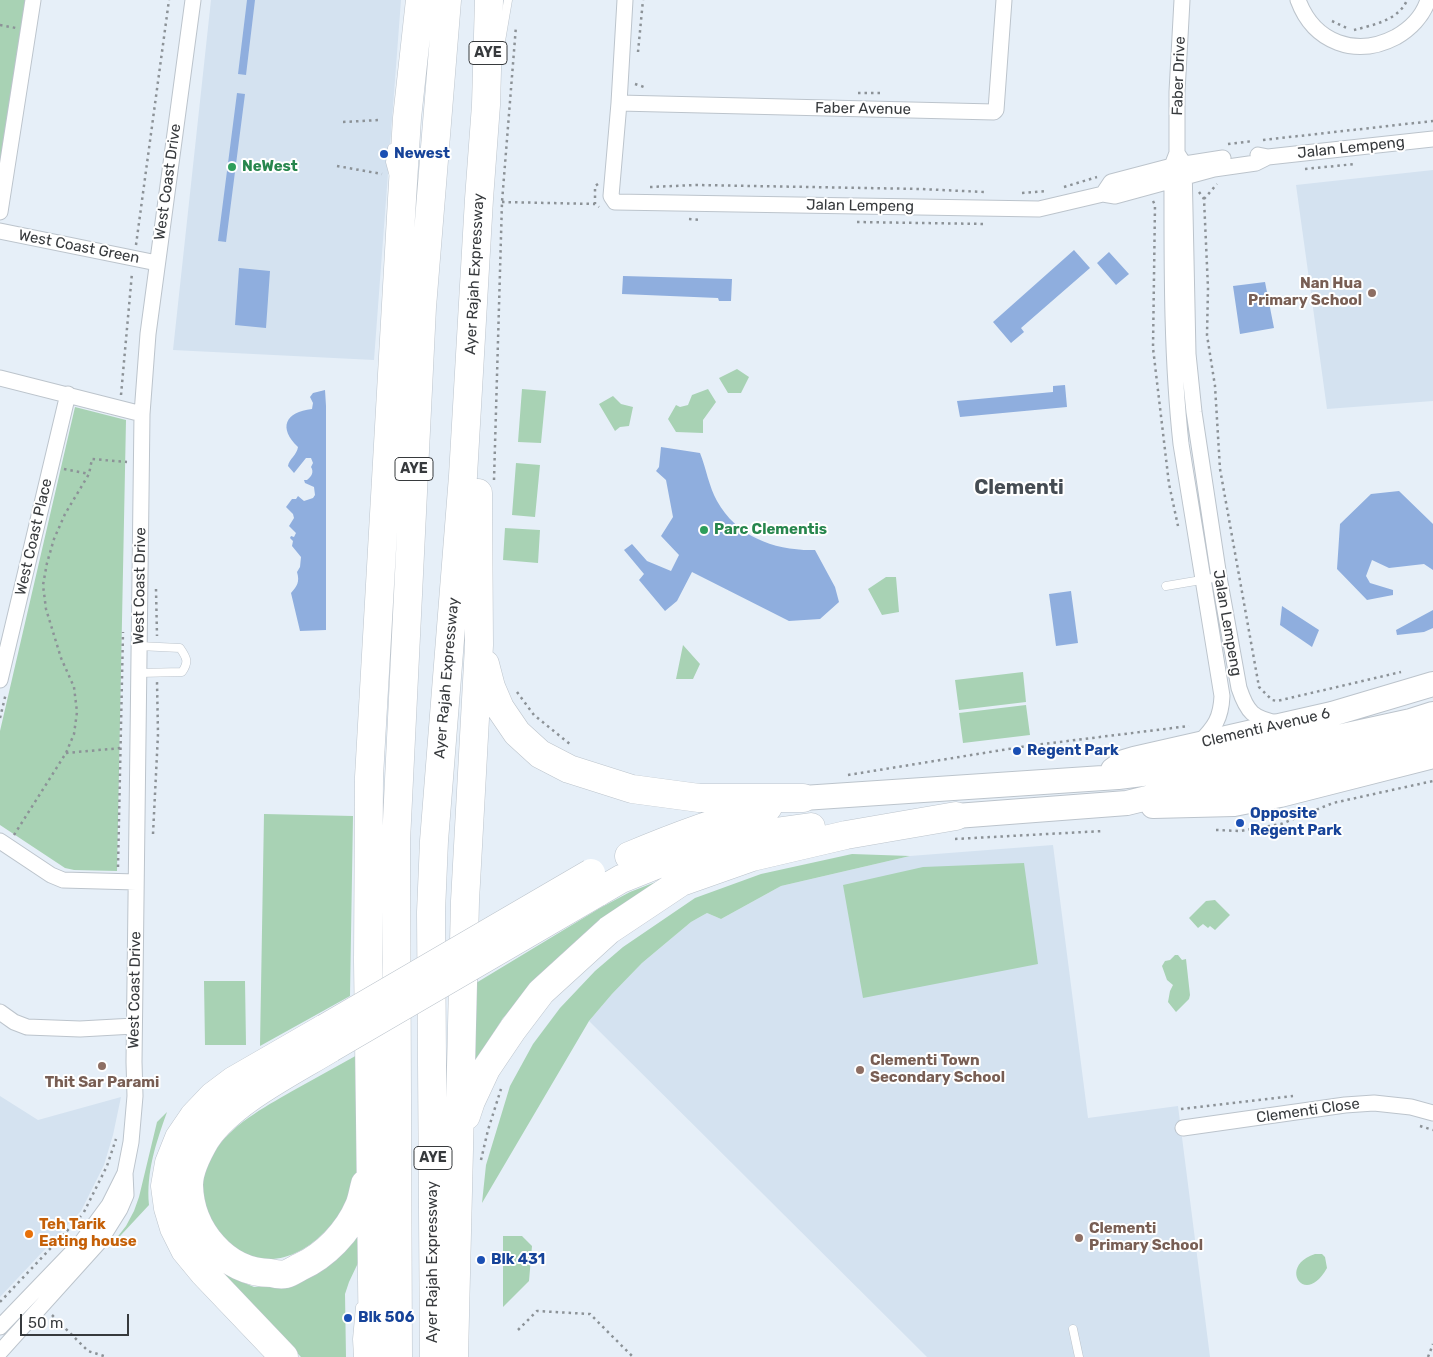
<!DOCTYPE html>
<html>
<head>
<meta charset="utf-8">
<style>
	body { margin:0 }
	#map { position:relative; width:1433px; height:1357px; overflow:hidden; background:#e6eff8; font-family:Rubik,sans-serif }
	canvas { display:block }
	.scale { position:absolute; left:20px; top:1314px; width:109px; height:22px; box-sizing:border-box; border:2px solid #373a3d; border-top:0; padding-left:6px; font-size:15px; line-height:18px; white-space:nowrap; color:#373a3d; -webkit-text-stroke:4px #fff; paint-order:stroke }
</style>
</head>
<body>
<div id="map">
<canvas width="1433" height="1357"></canvas>
<div class="scale">50 m</div>
</div>
<script>
const ctx = document.querySelector('canvas').getContext('2d');
ctx.lineJoin = 'round';
function paint(path, color) { ctx.fillStyle = color; ctx.fill(path, 'evenodd'); }
function stroke(path, color, width, dash) { ctx.strokeStyle = color; ctx.lineWidth = width; ctx.lineCap = dash ? 'butt' : 'round'; ctx.setLineDash(dash || []); ctx.stroke(path); }
function label(font, color, halo, rows, align = 'center') {
  ctx.font = font + ' Rubik,sans-serif'; ctx.lineWidth = 4; ctx.setLineDash([]); ctx.textBaseline = 'middle'; ctx.strokeStyle = halo; ctx.fillStyle = color; for (const [text, x, y, turn = 0] of rows) {
    ctx.save(); ctx.translate(x, y); ctx.rotate((+turn || 0) * Math.PI / 180); ctx.textAlign = isNaN(turn) ? turn : align; if (halo) ctx.strokeText(text, 0, 0); ctx.fillText(text, 0, 0); ctx.restore();
  }
}
paint(new Path2D(`
	M211 0H401L374 360 173 350Z
	M1433 170V401L1327 409 1296 185Z
	M1053 845 1088 1118 1178 1106 1210 1357H927L589 1021 612 994 642 963 691 922 707 913 721 919 781 886 910 856Z
	M0 1096 38 1120 121 1097 113 1135 104 1165 81 1211 0 1297Z`), '#d4e2f0');
paint(new Path2D(`
	M0 0H26L0 183Z
	M737 369 749 377 741 393H728L719 378Z
	M522 389 546 391 541 443 518 442Z
	M708 389 716 402 703 420V433L676 432 668 419 676 405 680 407 688 405 692 395Z
	M613 396 621 404 633 407 629 426 620 427 615 431 599 404Z
	M75 407 126 420 117 871 74 870 65 868 0 825V731Z
	M516 463 540 465 535 517 512 515Z
	M505 528 540 530 538 563 503 560Z
	M886 577H896L899 612 882 615 868 589Z
	M683 645 700 664 693 679H676Z
	M1023 672 1026 702 959 710 955 680Z
	M1026 705 1030 735 963 743 959 713Z
	M264 814 353 816 350 996 260 1046Z
	M852 854 910 856 781 886 721 919 707 913 691 922 642 963 612 994 589 1021 482 1203 486 1165 510 1086 533 1044 560 1008 595 971 623 947 695 898 761 874Z
	M1024 863 1038 964 863 998 843 885 923 867Z
	M676 874 535 983 503 1018 479 1056 472 1070 476 983 600 908 630 892Z
	M1215 900 1230 915 1215 930 1210 926 1208 928 1203 924 1198 928 1189 918 1206 901Z
	M1175 955H1178L1182 960 1186 959 1190 995 1189 999 1176 1012 1168 1002 1170 991 1173 985 1167 980 1162 966 1165 961 1170 960Z
	M204 981H245L246 1045H205Z
	M359 1054C359 1080 358 1107 358 1134 358 1145 360 1157 358 1168 353 1207 315 1256 273 1259 269 1260 263 1261 258 1260 230 1253 200 1216 202 1186 203 1174 210 1158 217 1148 235 1122 270 1104 296 1089 317 1077 338 1066 359 1054Z
	M167 1112C156 1143 146 1172 149 1205L108 1249 126 1226 134 1211 139 1197 157 1122Z
	M362 1229 358 1263 349 1282 345 1294 346 1357H301L212 1264 233 1278 254 1287 293 1284Z
	M503 1236H522L532 1246 529 1281 503 1307Z
	M1315 1254H1322L1325 1257 1327 1268C1305 1308 1277 1266 1315 1254Z`), '#a8d2b4');
paint(new Path2D(`
	M247 0H255L246 75 238 74Z
	M237 93 245 94 226 242 218 241Z
	M1074 250 1090 268 1021 328 1024 332 1011 343 993 322Z
	M1109 252 1129 274 1116 285 1097 263Z
	M239 268 270 271 266 328 235 325Z
	M623 276 732 279 731 301H719L718 298 622 294Z
	M1265 282 1274 328 1240 334 1233 286Z
	M1065 385 1067 407 960 417 957 401 1053 392V386Z
	M325 390 326 406V630L300 631 291 593C297 586 300 582 297 572L300 567 301 557 292 546 293 541 290 538 291 536 294 537 296 533 289 526 294 518 293 514 286 507 292 499H296L298 496 304 501 313 498 315 495 314 487 305 483 304 480H307C312 476 314 472 311 467L313 463 311 458H306L294 473 288 466C289 459 297 455 298 447 278 428 285 412 312 409L313 403 310 397 313 393Z
	M661 447 700 453C706 468 709 487 717 501 737 537 775 551 815 550L835 587 839 602 820 619 789 621 692 572 677 601 665 611 639 580 644 574 624 550 632 544 647 561 671 571 679 555 661 536 673 517 666 480 656 471 659 467Z
	M1399 491 1433 524V570L1424 564 1389 568 1372 560 1366 576 1370 583 1393 590V595L1367 600 1337 569 1340 524 1371 494Z
	M1071 591 1078 643 1056 646 1049 594Z
	M1282 606 1319 630 1312 647 1280 625Z
	M1433 610V628L1424 632 1397 635 1396 630Z`), '#8faede');
const lane = new Path2D(`
	M500 47 508 0
	M392 148 390 162 393 173
	M1166 586 1219 577
	M139 673 182 672C189 662 187 658 180 648L139 646
	M1073 1329 1079 1357
	M358 1357 357 1339 360 1307`);
const street = new Path2D(`
	M625 0 619 103 611 196 615 202 1039 209 1103 194 1115 196 1214 169 1256 163 1268 157
	M1182 0 1177 92V153L1172 166C1172 259 1171 352 1181 444L1222 696C1221 718 1215 727 1199 743
	M1298 0C1314 43 1356 58 1396 37 1410 29 1423 16 1428 0
	M619 103 994 112 996 110 1004 0
	M1177 153 1184 164 1188 354 1194 412 1219 577 1239 688C1247 712 1253 719 1279 723
	M1258 155 1268 157 1433 139
	M1103 194 1111 182 1172 166 1223 158
	M0 212 33 0
	M0 231 157 263
	M0 378 142 414
	M0 680 68 394
	M0 841 51 875 63 880 136 882
	M0 1012 14 1022 27 1027 80 1029 134 1026
	M1183 1128 1345 1105 1374 1103 1411 1107 1433 1113
	M0 1327 81 1243 109 1205 125 1173
	M0 1352 100 1241 120 1209 126 1195 125 1173 131 1142 135 1096 134 1062 142 414 148 334 193 0`);
const primary = new Path2D(`
	M1113 770 1124 762 1134 759 1332 714 1433 684
	M803 798 1118 777 1175 770 1224 762 1411 721 1433 714
	M1153 806 1234 804 1280 795 1433 756
	M956 816 1127 803 1184 789 1226 785 1433 734`);
const highway = new Path2D(`
	M485 664 491 687 500 708 517 733 540 754 569 769 632 789 699 798H803
	M629 856C674 837 720 820 768 807
	M597 893 621 879 671 859 746 836 811 827
	M331 1048C292 1072 232 1101 206 1139 199 1151 189 1171 189 1185 190 1230 225 1273 271 1273 275 1274 281 1275 286 1274 290 1273 296 1269 300 1267 325 1256 348 1232 359 1206 362 1199 363 1191 365 1184
	M466 1116 471 1101 486 1069 513 1029 541 992 609 930 681 882 752 857 846 835 956 816
	M284 1357 204 1273 185 1250 174 1228 168 1208 165 1186 169 1163 179 1138 194 1116 213 1096 233 1081 325 1028
	M373 1357 368 961 369 777 402 199 407 118 420 0
	M398 1357 396 841 422 307 447 0
	M434 1357 431 912 434 841 463 476 479 199 486 105 489 0
	M454 1357 465 901 479 645 478 493`);
stroke(lane, '#bcc4cc', 9);
stroke(street, '#bcc4cc', 17);
stroke(primary, '#bcc4cc', 26);
stroke(highway, '#bcc4cc', 29);
stroke(new Path2D(`
	M1332 21 1349 29
	M0 25 16 28
	M1354 30C1373 25 1399 20 1407 0
	M638 52 643 0
	M635 84 647 88
	M858 93H880
	M343 122 380 120
	M1263 140 1433 121
	M1228 144 1253 141
	M337 166 382 174
	M1305 169 1355 164
	M598 184 595 186V204L599 207
	M650 187 697 185 921 189 984 192
	M1064 187 1097 177
	M1199 192 1204 199 1208 288 1207 335 1215 386 1220 469 1259 687 1272 700 1277 701 1401 672
	M1022 193 1047 191
	M1204 199 1217 184
	M1153 201 1155 205 1153 348 1169 484 1178 526
	M502 202 595 204
	M689 219 701 220
	M857 222 986 224
	M136 245 169 0
	M121 395 132 273
	M64 469 89 474
	M494 480 502 202 516 26
	M156 589 157 636
	M517 692 534 715 571 745
	M0 718 6 693
	M66 753 121 748
	M848 775 1027 746 1189 726
	M1216 830 1240 831 1281 824 1333 803 1433 781
	M153 834 158 734 157 682
	M14 835 66 753 74 734 77 712 74 687 61 658 46 609 43 585 47 563 54 539 65 514 89 474 92 459 127 462
	M955 839 1103 831
	M118 867 123 632
	M1181 1109 1293 1096
	M1420 1126 1433 1130
	M481 1160 488 1130 501 1089
	M84 1212 107 1166 116 1139
	M0 1302 81 1216
	M52 1315 88 1351 107 1357
	M518 1330 537 1311 590 1314 633 1357
	M1428 1357 1433 1344`), '#8c9297', 2.5, [2.5, 4]);
stroke(lane, '#fff', 8);
stroke(street, '#fff', 15);
stroke(primary, '#fff', 24);
stroke(highway, '#fff', 28);
const highwayBridge = new Path2D(`
	M325 1028 591 873
	M331 1048 597 893`);
stroke(highwayBridge, '#bcc4cc', 29, []);
stroke(highwayBridge, '#fff', 28);
for (const [x, y, r, color] of [
	[384,154,5,"#1a4fb4"],
	[232,167,5,"#2e9e5b"],
	[1372,293,5,"#8d6e63"],
	[704,530,5,"#2e9e5b"],
	[1017,751,5,"#1a4fb4"],
	[1240,823,5,"#1a4fb4"],
	[102,1066,5,"#8d6e63"],
	[860,1070,5,"#8d6e63"],
	[29,1234,5,"#e8710a"],
	[1079,1238,5,"#8d6e63"],
	[481,1260,5,"#1a4fb4"],
	[348,1318,5,"#1a4fb4"]
]) { const dot = new Path2D(); dot.arc(x, y, r, 0, 2 * Math.PI); ctx.fillStyle = color; ctx.fill(dot); stroke(dot, '#fff', 2); }
for (const [x, y, w] of [
	[488,53,38],
	[414,469,38],
	[433,1158,38]
]) { const box = new Path2D(); box.roundRect(x - w / 2, y - 11.5, w, 23, 4); ctx.fillStyle = '#fff'; ctx.fill(box); stroke(box, '#373a3d', 1); }
label('bold 14px', '#373a3d', null, [
	["AYE",488,53],
	["AYE",414,469],
	["AYE",433,1158]
]);
label('15px', '#373a3d', '#fff', [
	["Faber Drive",1179,76,-88],
	["Faber Avenue",863,109,1],
	["Jalan Lempeng",1351,148,-6],
	["West Coast Drive",168,182,-82],
	["Jalan Lempeng",860,206,1],
	["West Coast Green",79,247,11],
	["Ayer Rajah Expressway",475,274,-87],
	["West Coast Place",34,537,-77],
	["West Coast Drive",140,586,-89],
	["Jalan Lempeng",1227,623,80],
	["Ayer Rajah Expressway",447,678,-85],
	["Clementi Avenue 6",1266,728,-13],
	["West Coast Drive",135,990,-89],
	["Clementi Close",1308,1111,-8],
	["Ayer Rajah Expressway",433,1262,-90]
]);
label('bold 15px', '#164399', '#fff', [
	["Newest",394,154],
	["Regent Park",1027,751],
	["Opposite",1250,814],
	["Regent Park",1250,831],
	["Blk 431",491,1260],
	["Blk 506",358,1318]
], 'left');
label('bold 15px', '#27864d', '#fff', [
	["NeWest",242,167],
	["Parc Clementis",714,530]
], 'left');
label('bold 15px', '#785e54', '#fff', [
	["Nan Hua",1362,284,"right"],
	["Primary School",1362,301,"right"],
	["Clementi Town",870,1061],
	["Secondary School",870,1078],
	["Thit Sar Parami",102,1083,"center"],
	["Clementi",1089,1229],
	["Primary School",1089,1246]
], 'left');
label('bold 15px', '#c56008', '#fff', [
	["Teh Tarik",39,1225],
	["Eating house",39,1242]
], 'left');
label('bold 20px', '#454c53', '#fff', [
	["Clementi",1019,488]
]);
</script>
</body>
</html>
